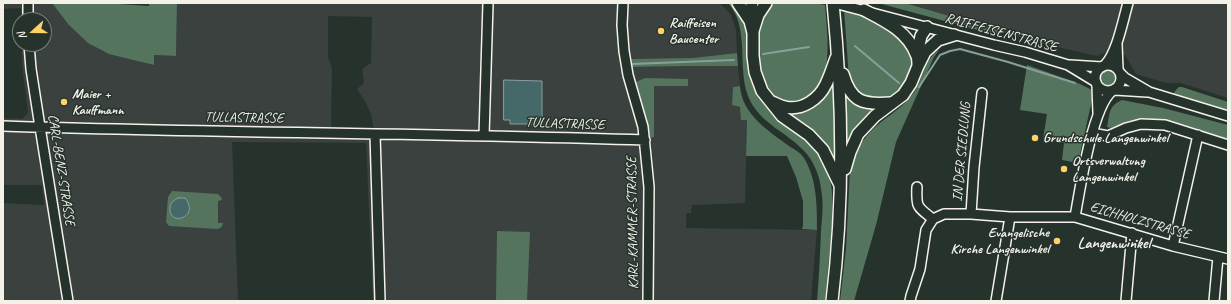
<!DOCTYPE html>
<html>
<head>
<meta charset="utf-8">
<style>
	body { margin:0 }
	#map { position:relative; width:1231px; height:304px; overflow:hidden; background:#26332d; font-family:Caveat,sans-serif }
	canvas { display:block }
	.frame { position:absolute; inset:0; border:4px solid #f4f1e8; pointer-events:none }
	.north { position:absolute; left:12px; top:12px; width:40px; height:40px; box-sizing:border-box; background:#26332d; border:1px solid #787f78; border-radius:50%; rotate:249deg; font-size:11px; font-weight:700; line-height:16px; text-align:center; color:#f4f1e8 }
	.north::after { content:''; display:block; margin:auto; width:14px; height:18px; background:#ffd166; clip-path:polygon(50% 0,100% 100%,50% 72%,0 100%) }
</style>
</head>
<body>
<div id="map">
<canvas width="1231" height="304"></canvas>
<div class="frame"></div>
<div class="north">N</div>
</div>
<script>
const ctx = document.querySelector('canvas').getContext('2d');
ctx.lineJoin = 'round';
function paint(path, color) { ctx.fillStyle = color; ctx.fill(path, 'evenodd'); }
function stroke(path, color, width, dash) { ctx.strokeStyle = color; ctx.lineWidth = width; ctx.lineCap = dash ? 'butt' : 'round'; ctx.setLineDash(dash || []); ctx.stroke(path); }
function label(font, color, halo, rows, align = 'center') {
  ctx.font = font + ' Caveat,sans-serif'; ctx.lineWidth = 3; ctx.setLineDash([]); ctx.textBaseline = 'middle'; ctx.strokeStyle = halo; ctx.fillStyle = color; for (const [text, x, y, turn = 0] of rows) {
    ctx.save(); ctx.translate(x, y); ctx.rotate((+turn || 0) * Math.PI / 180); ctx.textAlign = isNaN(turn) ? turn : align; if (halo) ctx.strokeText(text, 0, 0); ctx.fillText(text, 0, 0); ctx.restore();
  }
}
paint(new Path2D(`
	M3 3H52L68 24 134 59 154 65V55L176 56 177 3H720L731 15 736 30 737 53 692 58 632 67 692 66H738L740 86 733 87 732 105 740 107 747 120 745 203 692 205 691 213H686V228L817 230 811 301H373L366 143 232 142 238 301H3V203L44 205 42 185H3V118L22 119 28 113 22 64V44H44V20H21V8L3 9ZM328 16 372 17 371 63 362 69 364 83 357 89 365 101 371 114 374 129 331 128 332 68 328 57Z
	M906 3H1228V98L1181 83H1166L1136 74 1125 55 1108 52 1096 56 1036 42Z`), '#3a413f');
paint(new Path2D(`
	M52 3H104L149 6V3H177L176 56 154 55V65L109 54 88 43 68 24Z
	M728 3H735L747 25 755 87 761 99 779 119 813 143 826 165 830 178 832 192V227L825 301H817C819 278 820 254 821 231 822 217 824 203 821 189 820 177 814 162 806 153 788 132 759 124 748 96 737 67 750 27 728 3Z
	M771 3H815L825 5C827 32 834 78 811 97 807 101 799 103 794 105 788 103 779 102 774 98 756 83 755 39 761 18 763 12 767 7 771 3Z
	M878 3H905L1001 31 1000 36Z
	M844 9 868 18 885 26 907 46 913 61V72L903 89 894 96 881 101 862 98 849 80Z
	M939 50 934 57 896 142 876 225 854 301H840L846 249 850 170C859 143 866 133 889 116 897 110 906 103 912 95 923 82 923 60 939 50Z
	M737 53 738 66H692L632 67V59L692 58Z
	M1027 65 1080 84 1094 91 1078 163 1062 160 1064 143 1043 139 1047 114 1020 110Z
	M1099 78a9 9 0 1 1 18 0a9 9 0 1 1-18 0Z
	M833 73 837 169 781 111 807 107Z
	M645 78 688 79V86H654V137L650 138 649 129 636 82Z
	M740 86C742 115 769 131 789 146 794 149 801 153 804 158 817 179 817 206 817 230L802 229 803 226V201L796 177 787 156H746L747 120H741L740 107 732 105 733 87Z
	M1179 87H1182L1228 102V111L1175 96 1174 93 1176 90Z
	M845 92 881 106 846 149Z
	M1122 100 1163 108 1228 125V141L1177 124 1155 119 1129 121 1111 128 1107 127C1110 114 1108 106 1122 100Z
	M172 191 218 194 221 197 222 200 218 201V223H223C222 227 221 228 217 229L169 226 166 222 168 197Z
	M497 231 530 232 527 301H496Z`), '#54745e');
const water = new Path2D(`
	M504 80 542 81V124H510V120H504Z
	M178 198H185C201 217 168 228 170 207 171 202 174 200 178 198Z`);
paint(water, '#446968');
stroke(water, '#8a9f9b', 1);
stroke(new Path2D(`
	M855 46 899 83
	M763 54 809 47
	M632 64 734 60
	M919 87 940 55 950 51 960 49 1008 62 1075 83`), '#8a9f9b', 2);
const minor = new Path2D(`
	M623 3 622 25 624 51 628 75 643 127 649 187 648 301
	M834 3 994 45 1025 52 1068 65 1096 82
	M28 20V3
	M29 44 31 69 40 127 68 301
	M1117 44 1118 69
	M1095 78a13 13 0 1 1 26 0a13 13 0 1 1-26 0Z
	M1070 65 1102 67
	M1105 65C1117 53 1123 20 1128 3
	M1121 74 1125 78 1149 92 1228 116
	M1097 86 1098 113
	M1115 90 1147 92
	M3 126C217 133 431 133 645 140
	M1092 133 1108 136 1126 128 1141 124 1165 125 1228 145
	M375 134 380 301
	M484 136 488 3
	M917 187C916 207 917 207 933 219
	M971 214 974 167 982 93
	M1075 217C1080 189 1092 108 1112 91
	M1173 246 1198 135
	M910 301 911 296 920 269 926 230 933 219 944 214H971L1010 217H1075L1173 246 1228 259
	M996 301 1010 217
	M1126 301 1132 233
	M1214 301 1218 257`);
const major = new Path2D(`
	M738 3 750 21 753 33V56L755 72 762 91 782 116 809 135 823 150 840 185
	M864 10C885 21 907 31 916 54 918 57 918 62 918 66
	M750 21 752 3
	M753 31 758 15 766 3
	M917 54 921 36 927 27
	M843 74C851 102 863 105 890 103
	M770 101C775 103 780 106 785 107 802 111 819 99 826 84 830 76 833 66 836 58
	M845 169 850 152 858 134 875 116 903 95 911 83 918 66 925 52 938 40 954 35
	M832 301C844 202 843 102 833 3`);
stroke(minor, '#f4f1e8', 12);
stroke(major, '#f4f1e8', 14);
stroke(minor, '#26332d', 9);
stroke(major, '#26332d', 11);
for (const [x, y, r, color] of [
	[661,31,4,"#ffd166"],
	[64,102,4,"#ffd166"],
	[1035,138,4,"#ffd166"],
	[1064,169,4,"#ffd166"],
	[1057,241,4,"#ffd166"]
]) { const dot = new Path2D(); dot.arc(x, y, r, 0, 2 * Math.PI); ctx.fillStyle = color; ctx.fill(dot); stroke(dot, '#26332d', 1.5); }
label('bold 14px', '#f4f1e8', '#26332d', [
	["Raiffeisen",669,23],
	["Baucenter",669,39],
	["Maier +",72,94],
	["Kauffmann",72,110],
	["Grundschule Langenwinkel",1043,138],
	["Ortsverwaltung",1072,161],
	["Langenwinkel",1072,177],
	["Evangelische",1049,233,"right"],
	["Kirche Langenwinkel",1049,249,"right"]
], 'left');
label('14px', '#f4f1e8', '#26332d', [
	["RAIFFEISENSTRASSE",1001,33,15],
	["TULLASTRASSE",244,118,1],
	["TULLASTRASSE",565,124,2],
	["IN DER SIEDLUNG",962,152,-85],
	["CARL-BENZ-STRASSE",61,170,81],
	["EICHHOLZSTRASSE",1140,221,16],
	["KARL-KAMMER-STRASSE",633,223,-91]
]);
label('bold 16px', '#f4f1e8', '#26332d', [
	["Langenwinkel",1114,244]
]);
</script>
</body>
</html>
